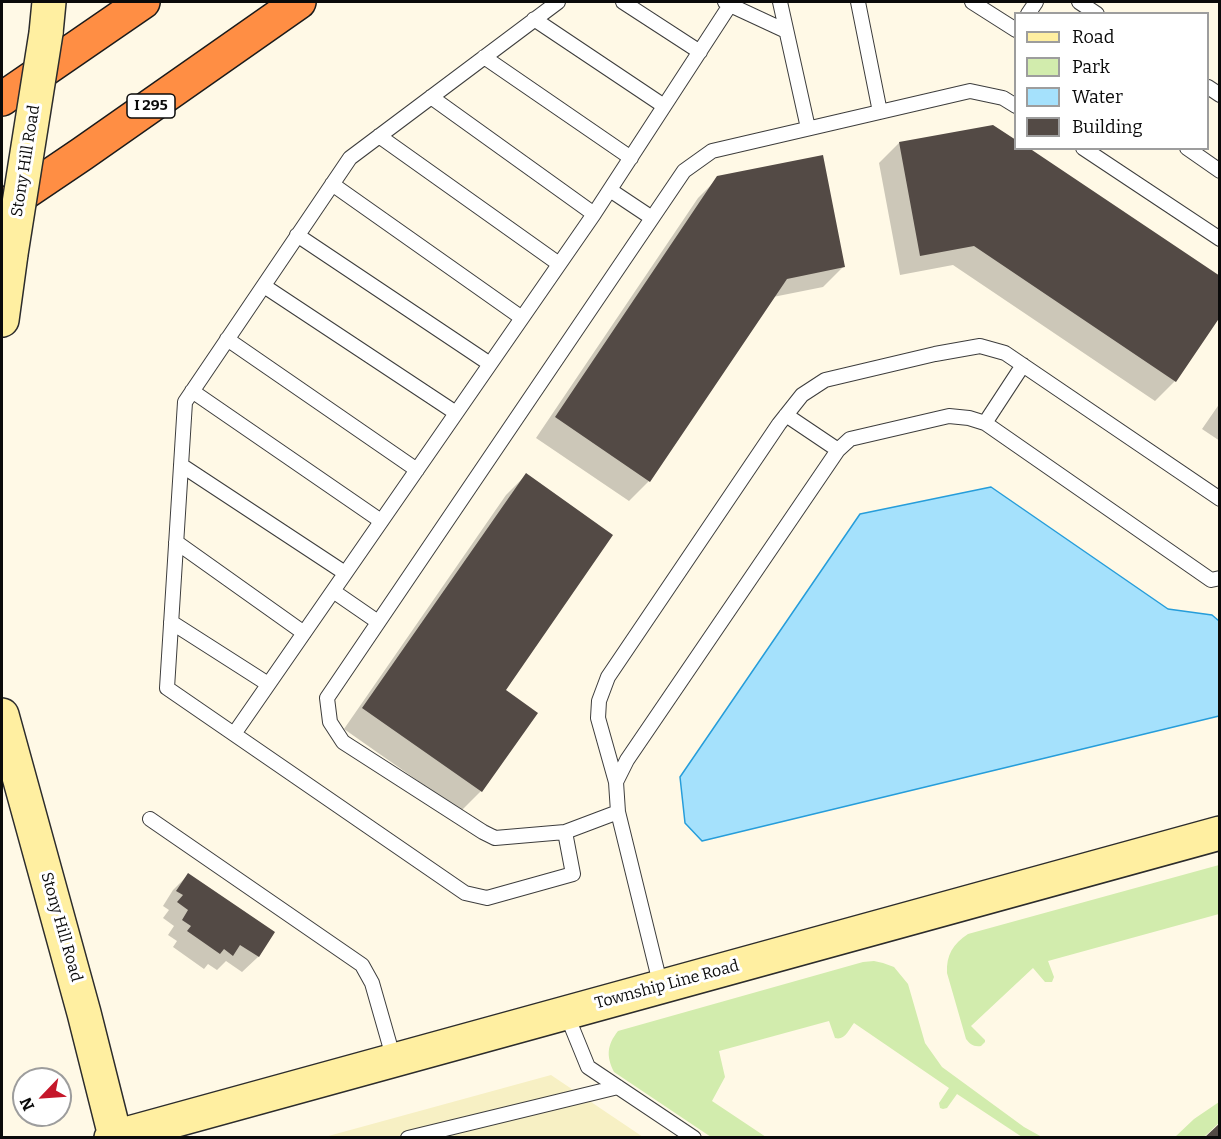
<!DOCTYPE html>
<html>
<head>
<meta charset="utf-8">
<style>
	body { margin:0 }
	#map { position:relative; width:1221px; height:1139px; overflow:hidden; background:#fff9e6; font-family:Bitter,serif }
	canvas { display:block }
	.frame { position:absolute; inset:0; border:3px solid #0a0a0a; pointer-events:none }
	.legend { position:absolute; left:1014px; top:12px; width:195px; height:138px; box-sizing:border-box; background:#fff; border:2px solid #9d9d9d; margin:0; padding:8px 10px; list-style:none; font-size:18px; color:#0a0a0a }
	.legend li { display:flex; align-items:center; gap:12px; height:30px }
	.legend b { width:30px; border:2px solid #9d9d9d }
	.north { position:absolute; left:12px; top:1067px; width:60px; height:60px; box-sizing:border-box; background:#fff; border:2px solid #9d9d9d; border-radius:50%; rotate:245deg; font-size:16px; font-weight:700; line-height:24px; text-align:center; color:#0a0a0a }
	.north::after { content:''; display:block; margin:auto; width:21px; height:27px; background:#c5172a; clip-path:polygon(50% 0,100% 100%,50% 72%,0 100%) }
</style>
</head>
<body>
<div id="map">
<canvas width="1221" height="1139"></canvas>
<div class="frame"></div>
<ul class="legend">
<li><b style="height:8px;background:#ffefa1"></b>Road</li>
<li><b style="height:16px;background:#d2ecad"></b>Park</li>
<li><b style="height:16px;background:#a5e1fc"></b>Water</li>
<li><b style="height:16px;background:#534a45"></b>Building</li>
</ul>
<div class="north">N</div>
</div>
<script>
const ctx = document.querySelector('canvas').getContext('2d');
ctx.lineJoin = 'round';
function paint(path, color) { ctx.fillStyle = color; ctx.fill(path, 'evenodd'); }
function stroke(path, color, width, dash) { ctx.strokeStyle = color; ctx.lineWidth = width; ctx.lineCap = dash ? 'butt' : 'round'; ctx.setLineDash(dash || []); ctx.stroke(path); }
function label(font, color, halo, rows, align = 'center') {
  ctx.font = font + ' Bitter,serif'; ctx.lineWidth = 6; ctx.setLineDash([]); ctx.textBaseline = 'middle'; ctx.strokeStyle = halo; ctx.fillStyle = color; for (const [text, x, y, turn = 0] of rows) {
    ctx.save(); ctx.translate(x, y); ctx.rotate((+turn || 0) * Math.PI / 180); ctx.textAlign = isNaN(turn) ? turn : align; if (halo) ctx.strokeText(text, 0, 0); ctx.fillText(text, 0, 0); ctx.restore();
  }
}
paint(new Path2D(`
	M551 1075 643 1137 321 1138Z`), '#f7f0c4');
paint(new Path2D(`
	M1219 865V914L1048 961 1054 977 1052 982H1045L1033 968 971 1026 985 1040V1042L981 1046C973 1047 970 1044 966 1039L947 973C946 955 953 944 968 934Z
	M874 961 883 963 894 967 908 984 925 1043 942 1067 1024 1127 1042 1137H1022L957 1094 947 1108 943 1109 940 1108 939 1103 949 1088 854 1023C849 1029 845 1041 835 1038L829 1021 719 1051 725 1077 712 1101 766 1137H711L614 1072C606 1056 607 1045 618 1031L863 962Z
	M1219 1102V1123L1204 1137H1175L1194 1119Z`), '#d2ecad');
const water = new Path2D(`
	M991 487 1168 609 1212 615 1219 621V716L702 841 685 823 680 777 860 514Z`);
paint(water, '#a5e1fc');
stroke(water, '#269dda', 1.5);
paint(new Path2D(`
	M899 143 1016 148 1175 381 1155 401 953 265 900 275 879 163Z
	M718 178 843 267 823 287 773 297 649 481 629 501 536 438 698 198Z
	M1220 403V441L1202 429Z
	M526 475 503 690 481 791 461 811 344 729 506 495Z
	M188 875 273 933 258 957 242 972 226 961 217 970 208 964 204 969 173 947 177 941 168 935 174 926 163 918 169 910 163 906 173 890Z`), '#0003');
paint(new Path2D(`
	M993 125 1016 140V148H1029L1220 276V317L1176 382 974 246 920 256 899 142Z
	M823 155 845 267 787 279 650 482 555 417 717 176Z
	M526 473 613 535 506 690 538 713 482 792 362 708Z
	M188 873 275 932 259 957 240 945 233 956 224 949 220 954 187 931 191 926 182 920 188 910 177 902 183 895 176 891Z
	M1220 1123V1138H1204Z`), '#534a45');
const lane = new Path2D(`
	M558 2 350 158 185 402 167 688 465 893 487 898 573 874 565 832 618 812 661 987
	M623 2 700 52
	M780 2 808 128
	M858 2 880 112
	M972 2 1016 30
	M1079 2 1097 14
	M730 5 786 31
	M1028 14 1036 2
	M534 19 664 106
	M484 57 631 158
	M1208 87 1220 95
	M431 97 594 214
	M379 136 559 264
	M1083 148 1220 239
	M1187 148 1220 171
	M332 184 522 318
	M610 190 652 218
	M297 235 490 364
	M264 286 456 413
	M227 339 417 470
	M192 391 381 521
	M786 415 838 450
	M985 423 1023 365
	M181 465 345 573
	M176 542 304 633
	M333 591 378 622
	M171 622 268 684
	M234 734 594 214 730 5 725 2
	M616 782 598 718 599 701 608 677 779 424 802 395 825 380 935 354 980 346 1005 353 1220 499
	M618 812 616 782 627 760 838 450 850 439 949 416 969 418 985 423 1211 580 1220 578
	M150 819 362 965 372 983 394 1060
	M565 832 495 838 483 832 343 742 330 722 327 698 684 171 712 151 970 91 1003 98 1016 106
	M566 1013 588 1067 694 1138
	M408 1138 618 1087`);
const secondary = new Path2D(`
	M46 33 49 2
	M2 320 11 254
	M2 715 84 1013 115 1136
	M111 1138 1220 833`);
const highway = new Path2D(`
	M2 99 143 2
	M2 208 82 154 299 2`);
stroke(lane, '#3d3d3d', 16);
stroke(secondary, '#2c2c2c', 36);
stroke(highway, '#1b1b1b', 36);
stroke(lane, '#fff', 14);
stroke(secondary, '#ffefa1', 33);
stroke(highway, '#ff8e44', 33);
const secondaryBridge = new Path2D(`
	M11 254 46 33`);
stroke(secondaryBridge, '#2c2c2c', 36, []);
stroke(secondaryBridge, '#ffefa1', 33);
for (const [x, y, w] of [
	[151,106,48]
]) { const box = new Path2D(); box.roundRect(x - w / 2, y - 12, w, 24, 4.5); ctx.fillStyle = '#fff'; ctx.fill(box); stroke(box, '#0a0a0a', 1.5); }
label('bold 15px', '#0a0a0a', null, [
	["I 295",151,106]
]);
label('16px', '#0a0a0a', '#fff', [
	["Stony Hill Road",26,161,-81],
	["Stony Hill Road",61,927,74],
	["Township Line Road",667,985,-15]
]);
</script>
</body>
</html>
